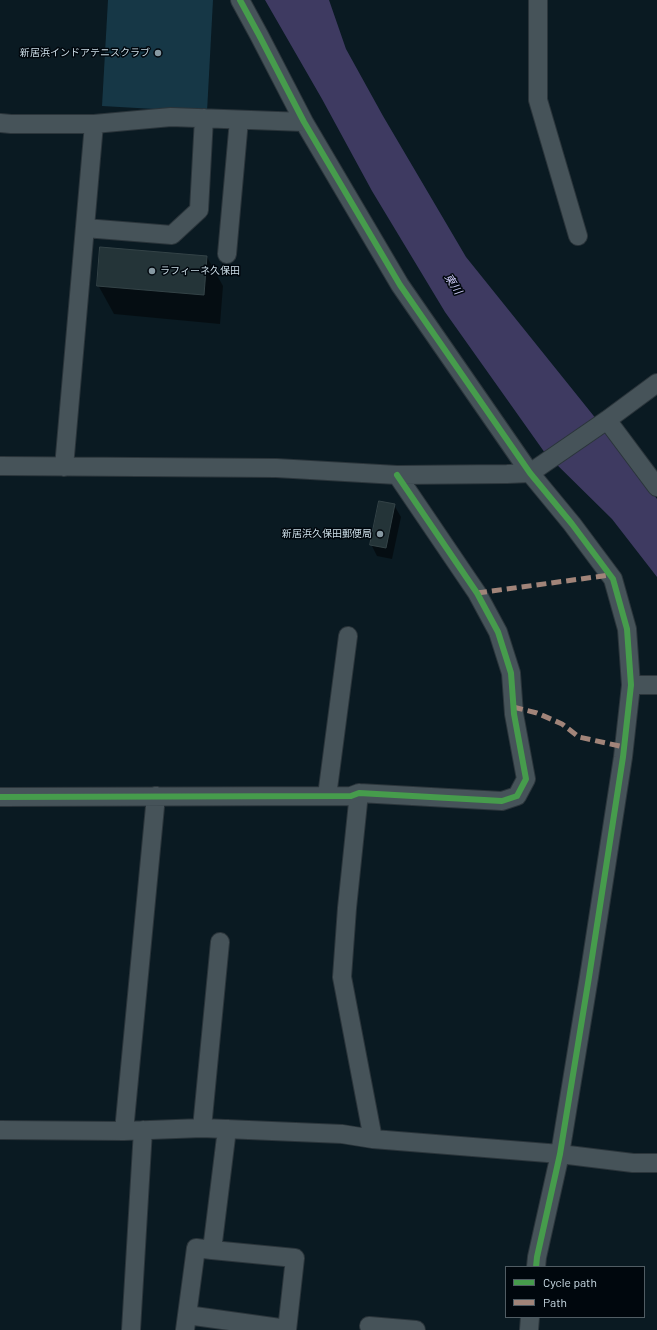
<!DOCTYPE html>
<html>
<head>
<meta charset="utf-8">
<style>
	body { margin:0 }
	#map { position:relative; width:657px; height:1330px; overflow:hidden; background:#0a1a22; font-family:Barlow,sans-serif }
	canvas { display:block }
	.legend { position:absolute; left:505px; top:1266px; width:140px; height:52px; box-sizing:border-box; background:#00070d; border:1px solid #515d64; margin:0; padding:5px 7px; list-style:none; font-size:12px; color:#cbdde7 }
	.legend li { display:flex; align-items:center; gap:8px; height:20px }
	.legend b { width:20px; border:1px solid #515d64 }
</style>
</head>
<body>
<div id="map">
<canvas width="657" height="1330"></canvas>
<ul class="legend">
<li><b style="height:5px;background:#469c4c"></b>Cycle path</li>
<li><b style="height:5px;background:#a18479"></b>Path</li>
</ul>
</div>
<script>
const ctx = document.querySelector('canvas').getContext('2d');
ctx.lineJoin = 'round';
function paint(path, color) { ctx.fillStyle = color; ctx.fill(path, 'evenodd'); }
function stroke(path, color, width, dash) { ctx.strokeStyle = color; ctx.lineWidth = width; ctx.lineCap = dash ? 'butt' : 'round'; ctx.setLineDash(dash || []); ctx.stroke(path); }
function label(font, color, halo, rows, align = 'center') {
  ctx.font = font + ' Barlow,"Noto Sans JP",sans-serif'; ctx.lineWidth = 3; ctx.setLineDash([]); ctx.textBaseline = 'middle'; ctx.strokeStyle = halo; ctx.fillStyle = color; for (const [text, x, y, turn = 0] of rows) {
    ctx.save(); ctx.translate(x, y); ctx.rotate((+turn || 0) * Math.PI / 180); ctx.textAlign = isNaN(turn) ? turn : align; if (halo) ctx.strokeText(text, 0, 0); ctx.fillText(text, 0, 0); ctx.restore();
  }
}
paint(new Path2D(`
	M108 0H213L207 112 102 106Z`), '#163746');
paint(new Path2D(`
	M265 0H329L346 49 383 116 466 257 597 420 657 499V577L612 519 545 453 445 312 372 191 322 99Z`), '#3e3a61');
paint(new Path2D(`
	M207 257 223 286 220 324 114 314 98 285Z
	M394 505 401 517 392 559 377 556 371 544Z`), '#0007');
const building = new Path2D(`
	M100 247 207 256 204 295 97 286Z
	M379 501 395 504 386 548 370 545Z`);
paint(building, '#243438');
stroke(building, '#344347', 1);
const street = new Path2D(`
	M240 0 259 35 304 122 400 285 530 473 572 524 613 579 627 629 631 685 623 757 589 977 560 1154 537 1257 536 1267
	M538 0V100L578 236
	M0 123 11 124H94L171 117 304 122
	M85 228 172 235 199 210 204 118
	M227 254 239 120
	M607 420 657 487
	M0 466 276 468 397 475 507 474 530 473 607 420 657 383
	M64 467 94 124
	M631 685H657
	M359 793 347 908 342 977 373 1139
	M327 796 348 636
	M0 797 351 796 359 793 502 801 517 796 526 779 514 714 511 673 498 632 477 593 397 475
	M202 1128 220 942
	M0 1130 124 1131 202 1128 342 1134 373 1139 560 1154 633 1163H657
	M124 1131 156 796
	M212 1250 295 1258 287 1330
	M187 1315 287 1329
	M369 1326 416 1330
	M131 1330 143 1130
	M185 1330 196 1248 212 1250 227 1129
	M529 1330 530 1317`);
stroke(street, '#2b353b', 20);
stroke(street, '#465359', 18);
stroke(new Path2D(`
	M477 593 610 575
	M513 707 537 713 562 724 579 737 624 747`), '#a18479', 5, [10, 5]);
stroke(new Path2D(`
	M240 0 259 35 304 122 400 285 530 473 572 524 613 579 627 629 631 685 623 757 589 977 560 1154 537 1257 536 1267
	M0 797 351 796 359 793 502 801 517 796 526 779 514 714 511 673 498 632 477 593 397 475`), '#469c4c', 6);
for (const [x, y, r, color] of [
	[158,53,4,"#8799a2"],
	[152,271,4,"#8799a2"],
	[380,534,4,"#8799a2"]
]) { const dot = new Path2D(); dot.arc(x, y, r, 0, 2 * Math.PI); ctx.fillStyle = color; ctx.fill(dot); stroke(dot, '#00070d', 1.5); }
label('10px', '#cbdde7', '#00070d', [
	["新居浜インドアテニスクラブ",150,53],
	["ラフィーネ久保田",160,271,"left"],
	["新居浜久保田郵便局",372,534]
], 'right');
label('italic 11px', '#cecbf7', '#00070d', [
	["東川",453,284,57]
]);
</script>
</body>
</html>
